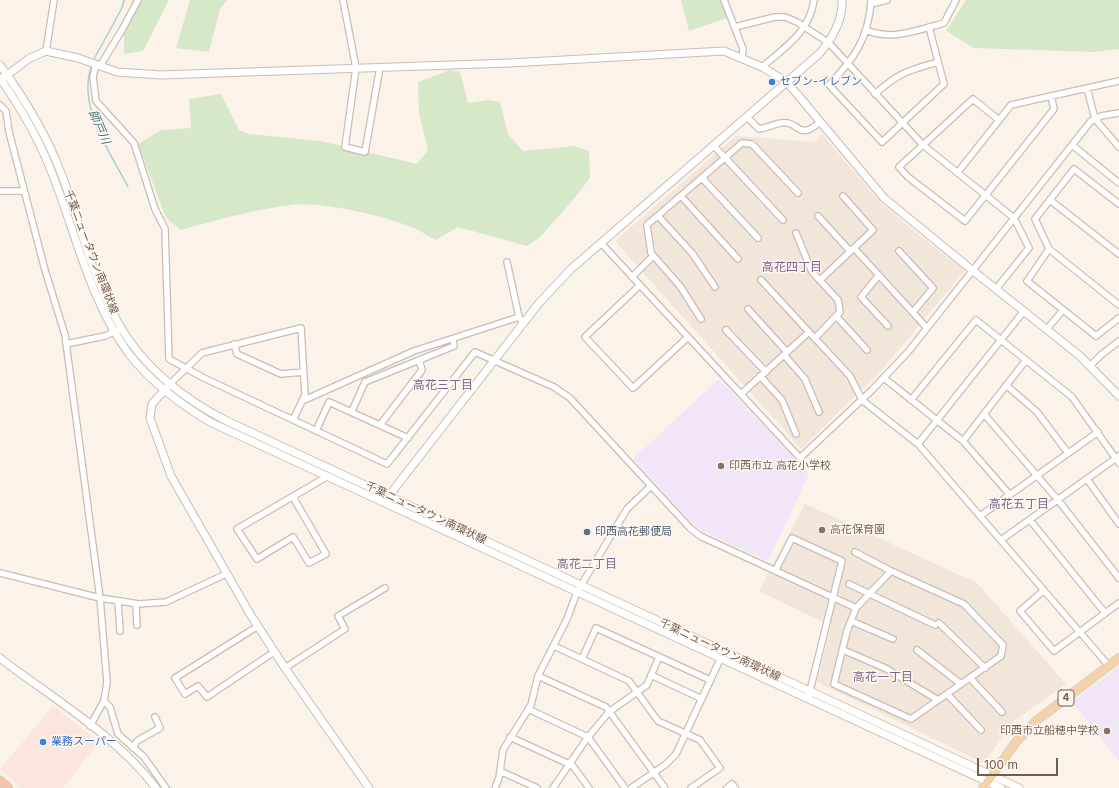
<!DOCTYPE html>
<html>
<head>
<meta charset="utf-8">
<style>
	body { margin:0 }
	#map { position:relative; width:1119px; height:788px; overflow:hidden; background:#fbf3ea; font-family:Inter,sans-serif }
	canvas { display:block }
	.scale { position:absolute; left:977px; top:758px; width:81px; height:18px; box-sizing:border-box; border:2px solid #745a4f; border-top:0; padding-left:5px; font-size:12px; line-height:14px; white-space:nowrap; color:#745a4f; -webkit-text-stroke:3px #fef8f0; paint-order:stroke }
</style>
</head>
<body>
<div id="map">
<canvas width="1119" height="788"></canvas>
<div class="scale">100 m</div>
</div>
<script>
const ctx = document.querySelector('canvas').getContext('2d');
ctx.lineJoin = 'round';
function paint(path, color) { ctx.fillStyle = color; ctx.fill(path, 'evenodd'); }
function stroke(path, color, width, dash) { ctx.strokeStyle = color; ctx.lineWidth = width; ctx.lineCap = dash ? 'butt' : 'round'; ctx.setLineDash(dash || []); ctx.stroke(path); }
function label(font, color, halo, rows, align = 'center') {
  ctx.font = font + ' Inter,"Noto Sans JP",sans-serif'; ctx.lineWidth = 3; ctx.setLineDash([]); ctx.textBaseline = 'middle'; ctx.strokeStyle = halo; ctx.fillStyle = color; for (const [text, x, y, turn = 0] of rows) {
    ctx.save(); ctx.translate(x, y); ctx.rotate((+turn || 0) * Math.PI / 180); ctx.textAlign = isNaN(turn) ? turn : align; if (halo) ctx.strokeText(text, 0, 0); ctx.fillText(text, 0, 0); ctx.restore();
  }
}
paint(new Path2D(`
	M822 134 879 201 919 235 965 270 880 372 801 449 615 241 736 136 814 142Z
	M805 504 977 583 1066 684 1014 721 984 763 817 682 831 626 759 591Z`), '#f2e5d9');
paint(new Path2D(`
	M53 706 99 742 63 788H21L0 769Z`), '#fae6df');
paint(new Path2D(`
	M719 379 809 474 768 561 702 531 693 524 633 459Z
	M1119 666V761L1072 702Z`), '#f0e6f8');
paint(new Path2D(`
	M132 0H169L143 51 124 54V24Z
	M190 0H227L220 9 209 52 176 48Z
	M681 0H720L727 18 689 31Z
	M966 0H1119V49L1093 52 974 48 946 31Z
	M450 70 460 72 468 103 488 100 500 102 508 134 523 151 575 146 589 151 590 178 573 200 540 237 527 246 458 227 436 240C428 236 420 230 411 227 385 216 320 201 292 205 255 209 217 220 181 230L166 218 138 144 161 130 191 128 189 99 221 94 239 130 249 134 321 141 417 164 428 150 419 113 418 82Z`), '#d7e8c9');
stroke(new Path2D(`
	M93 61 122 8 124 0
	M92 65C76 105 110 152 128 187`), '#a7d0d4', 1.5);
const minor = new Path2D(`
	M343 0 356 68 345 147 365 152 380 67
	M724 0 743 49 742 57
	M871 0C869 38 854 59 829 85L882 142 944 84 929 27
	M871 4 887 0
	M735 27 775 17H785L797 22 829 43 923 145 1014 218 1029 248 996 289
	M866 30C892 41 918 30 944 23L956 0
	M46 51 54 0
	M96 64 93 77 96 101 134 143 155 209 165 229 169 359 204 378 387 464 475 352 554 387 570 398 690 528 700 536 856 608 847 631 834 684 911 719 1001 656 1003 645 964 604 891 571 856 608
	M100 66 122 30 138 0
	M762 67C784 48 810 32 814 0
	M1087 88 1095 119 1119 147
	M875 94C898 73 909 70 938 62
	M0 105 6 111 9 132 45 270 65 335 100 598 107 682 104 701 90 726
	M747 117 759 129C768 128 773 124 781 123 800 120 797 142 820 122
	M999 120 973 99 899 167 908 177 965 221 1054 109 1051 96
	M1072 145 1119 183
	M714 146 783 220
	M958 172 1011 105 1119 81
	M702 178 758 238
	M0 191H24
	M681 196 738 259
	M1050 200 1119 254
	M1119 204 1074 169 1035 219 1049 249 1027 281 1096 336 1119 318
	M658 216 692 253 715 287
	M818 216 850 251
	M796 233 812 272 838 300 840 312 815 338
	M601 243 800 458 872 390 908 352 1091 121 1101 116 1119 113
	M854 248 927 328
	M1049 249 1119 305
	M899 251 933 288 913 312
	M507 262 519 317 521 320
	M879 275 861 297 888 326
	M632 277 653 256
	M761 280 809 332
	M820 280 873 230 843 196
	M640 285 585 337 633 388 688 337
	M748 309 787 352
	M836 316 867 350
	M701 319 680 286 651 253 647 225 742 143 752 144 798 193
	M1047 329 1063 310
	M726 330 766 372
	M66 344 105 336 122 328
	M234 344 237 354 281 374 303 372
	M784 355 805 379 819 412
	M1091 365 1101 355 1119 341
	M760 376 782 400 796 434
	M884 378 963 441 1010 495
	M170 384 202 353 301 328 305 395 293 420
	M1006 385 1037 412 1068 453
	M741 394 809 332 850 376 862 400 918 444 1109 666
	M911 400 976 320 1072 397 1119 463
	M302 401 414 351 519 317
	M352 411 365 382 454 346 453 339
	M984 414 1058 500 1119 578
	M380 425 422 370 419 360
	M316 431 329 402 408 438
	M963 441 1026 360
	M918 444 1024 311
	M1087 479 1119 524
	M293 497 326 554 309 563 293 537 257 559 237 529 328 476
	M980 516 1098 432
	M1030 520 1105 613
	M1001 540 1119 456
	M855 552 891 571
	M775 571 792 538 842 561 808 699
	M0 573 100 598 139 604 166 602 226 574
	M849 584 935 625
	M1044 590 1020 611 1054 651 1119 603
	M118 601 120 631
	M136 604 137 625
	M851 621 893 639
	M939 623 985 668
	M258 626 175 678 185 694 198 686 207 697 274 652
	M554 646 629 681 658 721 700 740 720 768 691 788
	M843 650 885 668 938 700
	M917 650 961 684
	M582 659 596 628 710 680
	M285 668 345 629 338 616 385 588
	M651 675 702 699
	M538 676 606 707 665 788
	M970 678 1002 712
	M947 694 981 730
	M104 701 110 707 118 734 144 757 166 788
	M528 709 588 737 625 788
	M510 737 569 764
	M133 748 137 741 160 728 155 717
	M570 762 589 788
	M500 771 537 788
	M495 788 499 778 503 750 531 705 538 676 567 619 577 592 627 509 651 486
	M553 788 588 737 609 712 647 685 659 657
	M631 788 665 765 676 754 724 651
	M727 788 732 784 735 788`);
const tertiary = new Path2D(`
	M3 78 30 58 46 51 78 58 117 72 161 75 510 63 724 51 762 67 787 82 884 198 972 270 1080 356 1119 396
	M170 384 152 404 150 418 171 476 250 614 285 668 369 788
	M384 502 539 303 571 269 819 54C832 39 843 21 842 0
	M0 658C52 698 116 735 156 788`);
const secondary = new Path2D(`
	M0 65C25 99 46 134 61 173 79 220 90 270 114 315 138 363 182 399 229 422L1019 788
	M0 78C21 108 39 139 52 173 76 234 90 301 129 354 151 382 180 404 210 422L1001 788`);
const primary = new Path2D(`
	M983 788 1016 742 1036 721 1119 658`);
const trunk = new Path2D(`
	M0 781 8 788`);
stroke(minor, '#cdbbb1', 8);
stroke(tertiary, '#cdbbb1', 9);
stroke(secondary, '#d1bdb1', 9);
stroke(primary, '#d8d1ce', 10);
stroke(trunk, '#d8d1ce', 11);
stroke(minor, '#fff', 5.5);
stroke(tertiary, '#fff', 7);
stroke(secondary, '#fff', 7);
stroke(primary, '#f4d3a9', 8);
stroke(trunk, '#f2c4a8', 9);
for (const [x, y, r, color] of [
	[772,82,4,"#3f7fe0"],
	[721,466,4,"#8d6e63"],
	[822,530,4,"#8d6e63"],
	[587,532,4,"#5c6f8a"],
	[1107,731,4,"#8d6e63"],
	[43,742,4,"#3f7fe0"]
]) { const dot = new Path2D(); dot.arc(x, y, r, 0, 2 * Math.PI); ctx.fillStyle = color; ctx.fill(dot); stroke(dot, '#fef8f0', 1.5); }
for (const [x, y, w] of [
	[1066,698,16]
]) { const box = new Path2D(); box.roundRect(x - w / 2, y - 8, w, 16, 3); ctx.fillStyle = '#fef8f0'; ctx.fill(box); stroke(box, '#745a4f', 1); }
label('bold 10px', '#745a4f', null, [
	["4",1066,698]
]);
label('11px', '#366cbe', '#fef8f0', [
	["セブン-イレブン",780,82],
	["業務スーパー",51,742]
], 'left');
label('11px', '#745a4f', '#fef8f0', [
	["千葉ニュータウン南環状線",91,252,69],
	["千葉ニュータウン南環状線",426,513,25],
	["千葉ニュータウン南環状線",720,650,25]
]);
label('11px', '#785e54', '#fef8f0', [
	["印西市立 高花小学校",729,466],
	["高花保育園",830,530],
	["印西市立船穂中学校",1099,731,"right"]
], 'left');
label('11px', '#4e5e75', '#fef8f0', [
	["印西高花郵便局",595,532]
], 'left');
label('italic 12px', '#47787f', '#fef8f0', [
	["師戸川",99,127,66]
]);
label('12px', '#80678f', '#fef8f0', [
	["高花四丁目",792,267],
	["高花三丁目",443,385],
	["高花五丁目",1019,504],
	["高花二丁目",587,564],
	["高花一丁目",883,677]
]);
</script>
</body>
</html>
